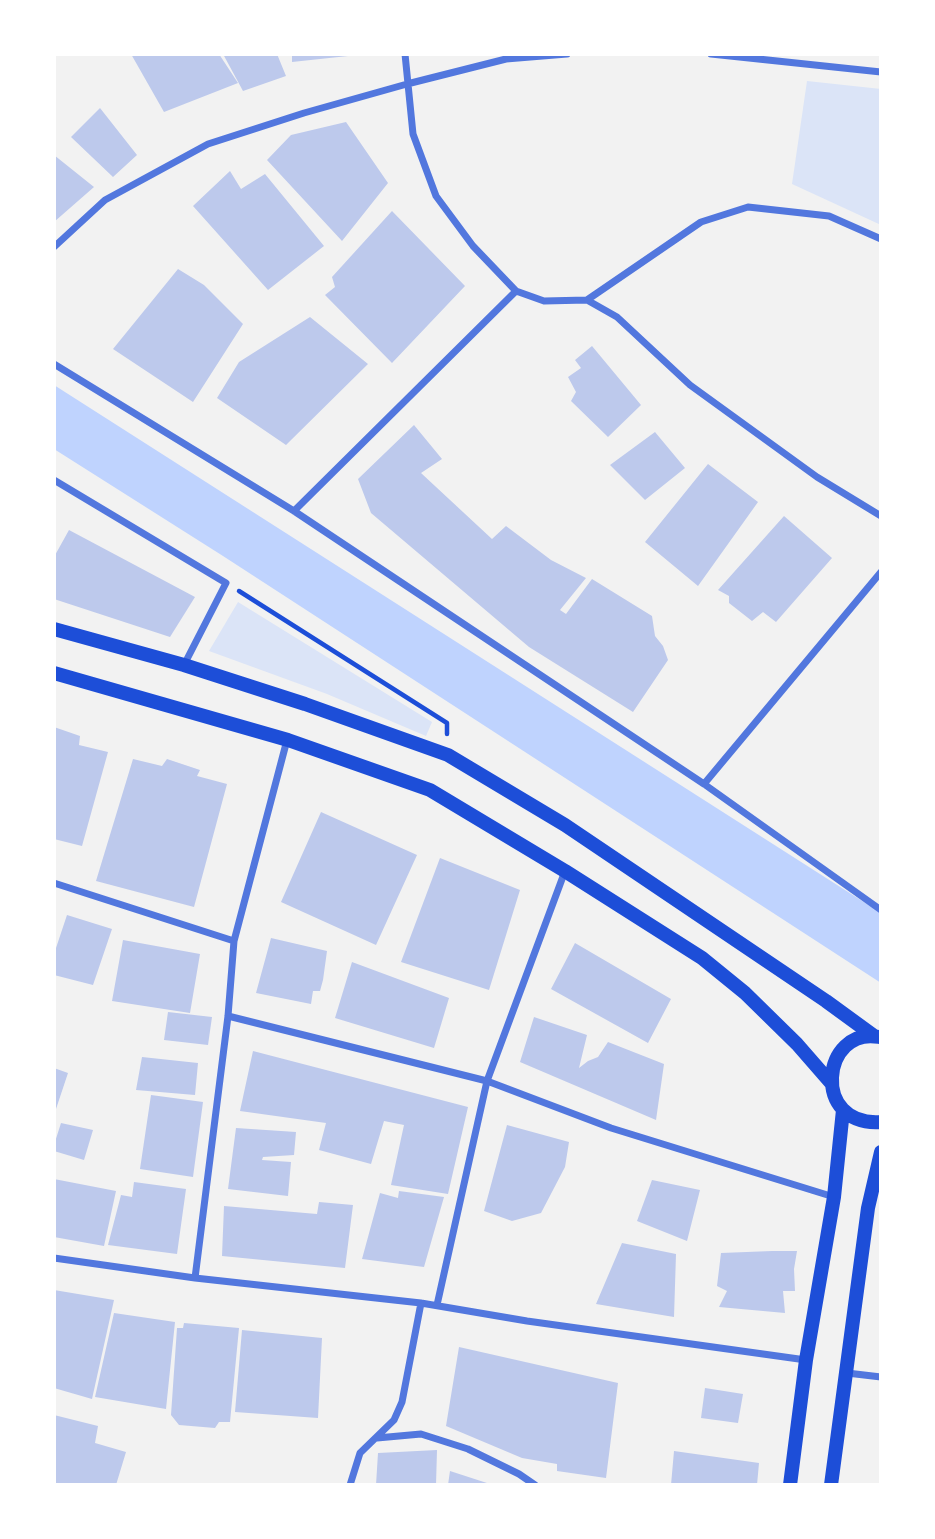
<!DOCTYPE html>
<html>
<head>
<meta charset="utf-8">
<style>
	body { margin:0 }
	#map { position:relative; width:935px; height:1539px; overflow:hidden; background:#f2f2f2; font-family:"PT Sans Narrow",sans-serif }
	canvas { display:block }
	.frame { position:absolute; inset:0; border:56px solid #fff; pointer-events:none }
</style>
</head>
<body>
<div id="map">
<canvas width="935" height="1539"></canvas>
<div class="frame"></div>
</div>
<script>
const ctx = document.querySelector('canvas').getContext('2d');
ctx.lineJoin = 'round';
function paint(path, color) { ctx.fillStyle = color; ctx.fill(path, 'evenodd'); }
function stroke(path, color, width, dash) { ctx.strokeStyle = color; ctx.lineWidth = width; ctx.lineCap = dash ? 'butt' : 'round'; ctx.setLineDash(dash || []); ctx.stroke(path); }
paint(new Path2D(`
	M807 81 881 89V225L792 184Z
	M238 602 432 722 426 736 327 694 209 651Z`), '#dbe4f7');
paint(new Path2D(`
	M54 385 881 913V983L223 556 54 449Z`), '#bfd3fe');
paint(new Path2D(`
	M131 54H219L238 83 164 112Z
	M223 54H277L286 76 243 91Z
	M292 54H347L348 56 292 62Z
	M100 108 137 155 113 177 71 137Z
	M346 122 388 183 342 241 267 160 291 135Z
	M54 155 94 187 54 222Z
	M230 171 241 189 265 174 324 246 268 290 193 206Z
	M392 211 465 286 392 363 325 295 335 287 332 277Z
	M178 269 204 285 243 324 193 402 113 349Z
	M310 317 368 364 286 445 217 398 239 362Z
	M592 346 641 405 608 437 571 401 576 392 568 377 581 368 575 360Z
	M414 425 442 459 421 473 492 539 506 526 551 560 586 578 560 610 566 614 592 579 652 616 655 636 663 646 668 660 633 712 529 647 371 513 358 479Z
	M655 432 685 468 645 500 610 465Z
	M708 464 758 502 698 586 645 542Z
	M784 516 832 558 776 622 763 612 752 621 729 603V596L718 590Z
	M69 530 195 597 170 637 54 599V557Z
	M54 727 80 736 79 745 108 752 82 846 54 839Z
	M133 759 162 766 167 759 200 770 197 776 227 784 194 907 96 881Z
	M321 812 417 855 376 945 281 902Z
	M440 858 520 890 489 990 401 962Z
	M67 915 112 929 93 985 54 975V954Z
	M271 938 327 951 323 980 320 991H313L311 1004 256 993Z
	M123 940 200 954 190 1013 112 1001Z
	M575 943 671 999 648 1043 551 989Z
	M352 962 449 998 434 1048 335 1018Z
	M168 1012 212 1017 208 1045 164 1040Z
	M534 1017 587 1035 579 1068 588 1061 598 1057 608 1042 664 1064 656 1120 520 1062Z
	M253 1051 468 1107 448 1194 391 1185 404 1125 384 1121 371 1164 319 1150 326 1123 240 1111Z
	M142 1057 198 1063 195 1095 136 1090Z
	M54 1068 68 1073 55 1112H54Z
	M151 1095 203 1102 193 1177 140 1169Z
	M61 1123 93 1130 84 1160 54 1151V1145Z
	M507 1125 569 1142 565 1167 541 1213 512 1221 484 1211Z
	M236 1128 296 1132 294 1155 263 1157 262 1160 291 1162 288 1196 228 1189Z
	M54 1179 116 1191 104 1246 54 1237Z
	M652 1180 700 1190 687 1241 637 1221Z
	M134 1182 186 1189 177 1254 108 1245 121 1195 132 1197Z
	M399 1191 444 1197 424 1267 362 1259 380 1193 398 1198Z
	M319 1202 353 1205 345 1268 222 1256 224 1206 317 1214Z
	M622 1243 676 1254 674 1317 596 1304Z
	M772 1251H797L794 1269 795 1291H783L785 1313 719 1307 727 1291 717 1286 721 1253Z
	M54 1290 114 1300 92 1399 54 1388Z
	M114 1313 175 1322 166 1409 95 1397Z
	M184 1323 239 1328 230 1422H219L215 1428 179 1425 171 1415 177 1328H183Z
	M242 1330 322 1338 318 1418 235 1412Z
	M459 1347 618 1383 606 1478 557 1471V1464L522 1458 446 1426Z
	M705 1388 743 1394 738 1423 701 1418Z
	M54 1415 98 1426 95 1443 126 1452 116 1485H54Z
	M437 1450 436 1485H376L378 1453Z
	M674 1451 759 1463 757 1485H671Z
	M450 1471 490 1484V1485H448Z`), '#bdc9ec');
stroke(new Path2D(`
	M239 591 447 723V734`), '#1d4ed8', 4.5);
stroke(new Path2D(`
	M405 54 413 134 436 196 473 246 516 291 544 301 587 300 617 317 690 385 817 477 881 516
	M711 54 881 72
	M54 247 105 200 208 144 304 113 407 84 506 59 567 54
	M587 300 701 222 748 207 829 216 881 239
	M54 364 294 511 704 784 881 910
	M54 480 226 583 184 665
	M294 511 516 291
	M704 784 881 572
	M54 883 234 941
	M228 1016 487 1081 611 1128 834 1197
	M54 1258 195 1278 421 1303 527 1321 806 1360
	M195 1278 228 1016 234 941 287 740
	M437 1305 487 1081 565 871
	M847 1373 881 1377
	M377 1438 421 1434 468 1449 519 1474 535 1485
	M350 1485 360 1453 394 1420 402 1402 421 1303`), '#5277de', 7);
stroke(new Path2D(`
	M54 629 184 665 305 704 448 755 565 825 826 1001 874 1036
	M54 673 288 740 430 790 565 871 702 958 745 993 797 1044 831 1083
	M879 1037C822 1026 810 1127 881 1122
	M790 1485 806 1360 834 1197 843 1110
	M831 1485 868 1208 881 1152`), '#1d4ed8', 14);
</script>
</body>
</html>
